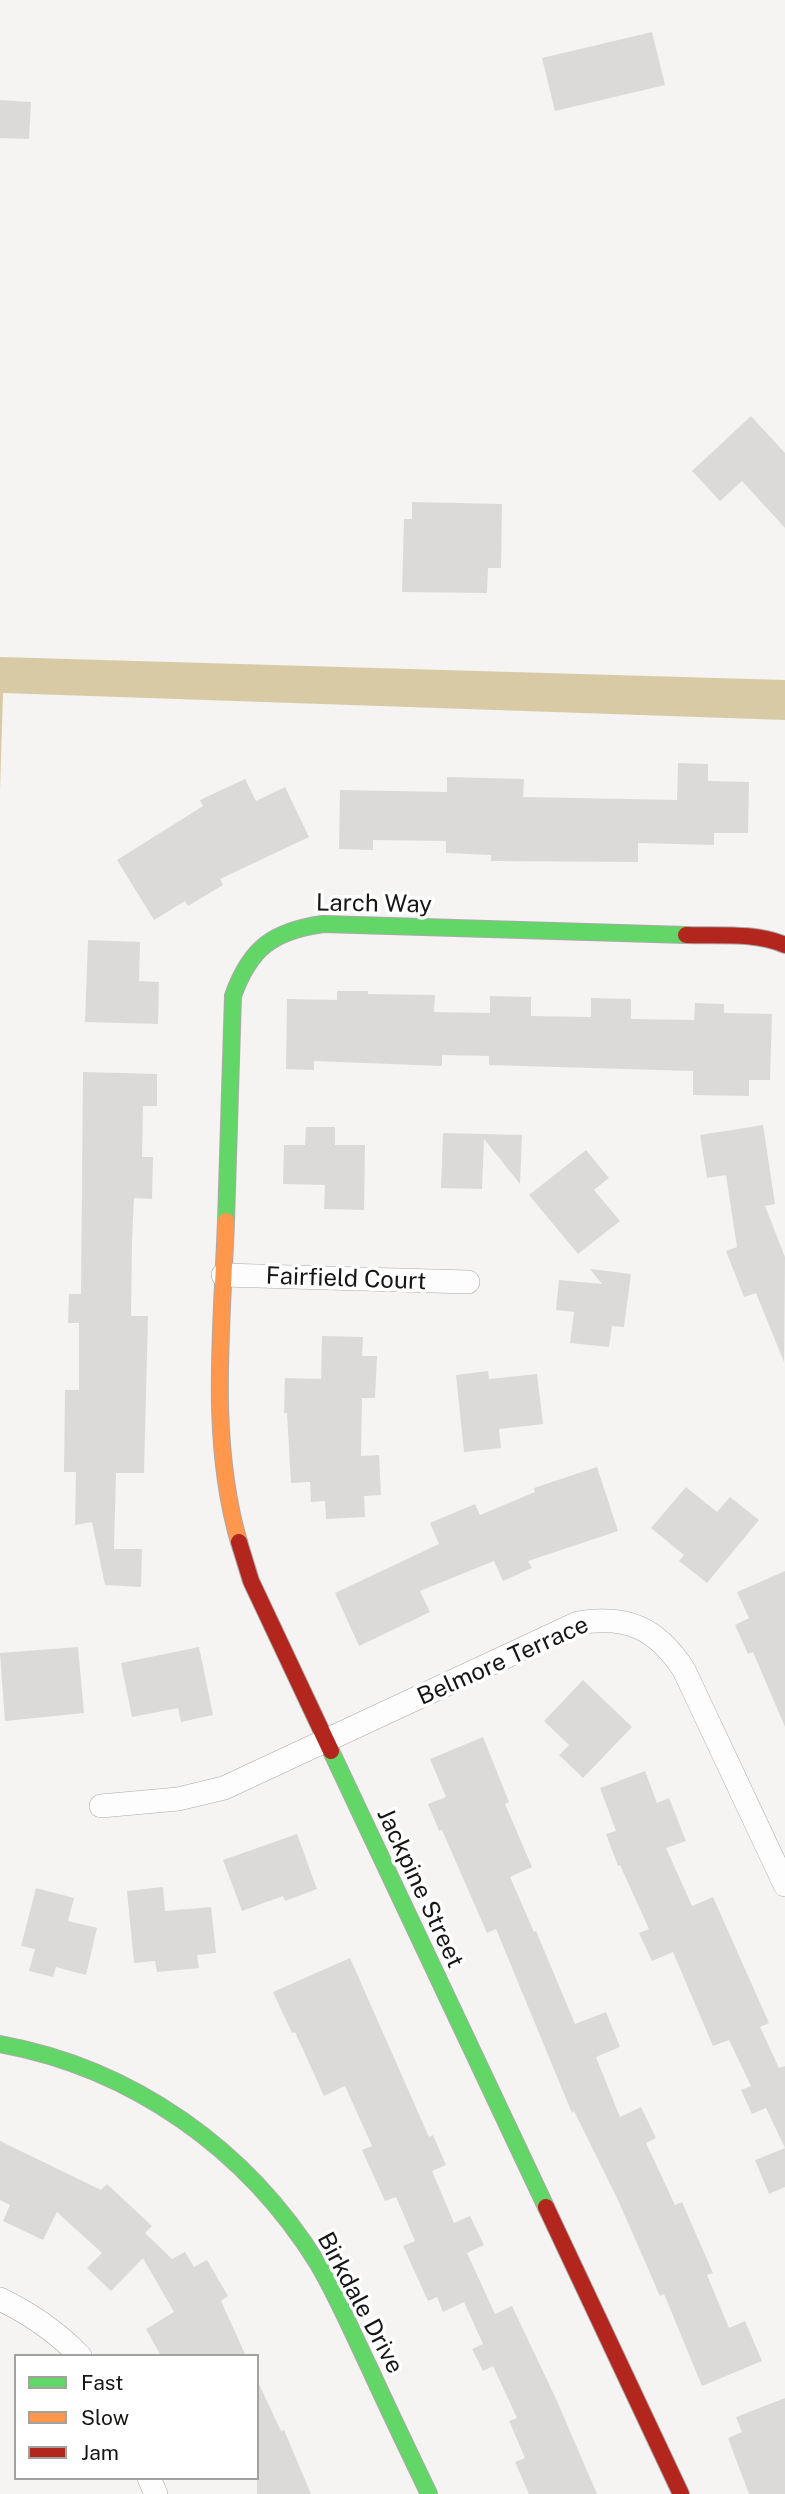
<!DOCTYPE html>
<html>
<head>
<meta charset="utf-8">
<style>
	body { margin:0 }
	#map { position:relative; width:785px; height:2494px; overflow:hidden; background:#f5f4f3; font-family:"Public Sans",sans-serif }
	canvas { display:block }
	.legend { position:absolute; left:14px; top:2354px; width:245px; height:126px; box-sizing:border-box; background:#fff; border:2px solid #a2a2a1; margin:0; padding:9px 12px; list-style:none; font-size:21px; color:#161615 }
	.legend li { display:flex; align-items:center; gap:14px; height:35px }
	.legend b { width:35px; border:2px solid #a2a2a1 }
</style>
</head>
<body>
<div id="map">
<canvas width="785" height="2494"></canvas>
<ul class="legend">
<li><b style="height:9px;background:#63d668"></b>Fast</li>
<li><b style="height:9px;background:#ff974d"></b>Slow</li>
<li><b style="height:9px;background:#b3261e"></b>Jam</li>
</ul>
</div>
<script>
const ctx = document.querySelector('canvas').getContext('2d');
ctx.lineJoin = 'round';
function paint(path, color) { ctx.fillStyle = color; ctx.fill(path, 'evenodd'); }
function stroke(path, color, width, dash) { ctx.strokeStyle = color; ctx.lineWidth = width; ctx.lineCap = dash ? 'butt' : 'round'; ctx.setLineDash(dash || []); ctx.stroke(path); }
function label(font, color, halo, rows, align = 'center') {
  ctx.font = font + ' "Public Sans",sans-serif'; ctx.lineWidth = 7; ctx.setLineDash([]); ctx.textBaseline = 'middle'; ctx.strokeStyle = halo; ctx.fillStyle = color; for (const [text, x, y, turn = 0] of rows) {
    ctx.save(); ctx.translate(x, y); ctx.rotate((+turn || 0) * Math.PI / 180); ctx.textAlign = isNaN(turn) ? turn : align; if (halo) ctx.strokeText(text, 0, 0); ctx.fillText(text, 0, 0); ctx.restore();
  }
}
paint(new Path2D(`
	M0 657 785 680V720L3 693 0 791Z`), '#d8caa4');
paint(new Path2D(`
	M652 32 665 85 555 111 542 58Z
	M0 100 31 102 29 139 0 138Z
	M751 416 785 453V528L742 481 720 501 692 471Z
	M412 502 502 504 501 568H488L487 593 402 592 404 519H412Z
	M678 763 708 764V781L749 782 748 833H714V845L638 843V862L491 861V855L446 853V841L373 840V850L339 849 340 790 447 792V777L524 779 523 797 677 800Z
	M245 779 256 801 285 787 309 837 220 879 223 885 188 906 185 901 154 920 117 860 203 806 200 800Z
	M88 940 140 942 139 981 159 982 158 1024 85 1022Z
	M337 991H368V994L435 995 434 1012 490 1013V996L531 997V1016L591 1017V998L631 999V1019L694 1020 695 1003 724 1004V1013L772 1014 770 1080H749V1096L693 1095V1071L489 1065V1056L442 1055V1066L314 1061V1070L286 1069 287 999 337 1000Z
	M83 1072 157 1074V1106H143L142 1157H153L152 1199 134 1198 132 1240 131 1316H148L144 1473H116L114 1549H142L141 1587 105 1585 92 1522 75 1525 76 1472H64L65 1390H79V1323H68L69 1294H81Z
	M763 1125 775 1204 765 1206 785 1257 784 1362 756 1293 744 1297 726 1251 737 1247 726 1175 707 1178 700 1135Z
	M306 1127H335V1145H365L364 1210 324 1209 325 1185 283 1184 284 1145H305Z
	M443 1133 522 1135 520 1184 484 1139 482 1189 441 1188Z
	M586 1150 609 1178 594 1190 620 1221 578 1254 529 1195Z
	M590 1269 631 1274 624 1327 612 1326 609 1347 570 1343 574 1312 556 1310 559 1280 602 1284Z
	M322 1336 363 1337 362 1356H377L375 1398H362L361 1456 379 1455 381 1495 364 1496 365 1517 326 1519 325 1501 311 1502 310 1482 291 1483 287 1413H284L285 1378 321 1379Z
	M488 1371 489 1379 537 1374 543 1424 499 1429 501 1448 464 1452 456 1375Z
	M597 1467 618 1531 528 1561 532 1568 503 1581 494 1561 420 1591 430 1612 359 1646 335 1593 439 1544 430 1523 475 1504 480 1515 535 1492 534 1488Z
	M686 1487 717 1512 730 1497 759 1520 707 1583 679 1561 684 1555 651 1528Z
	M785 1571V1727L753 1652 748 1654 735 1625 749 1618 737 1592Z
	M78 1647 84 1713 5 1721 0 1653Z
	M199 1647 213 1715 181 1722 178 1708 132 1717 121 1663Z
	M583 1680 632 1727 583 1778 559 1755 569 1745 544 1721Z
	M483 1737 509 1802 505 1804 532 1867 510 1877 534 1932 536 1931 575 2024 606 2012 620 2047 596 2057 620 2117 641 2107 656 2138 646 2143 675 2205 682 2202 713 2273 707 2275 729 2328 745 2321 762 2361 702 2386 664 2294 660 2296 618 2200 574 2111 572 2113 496 1929 487 1933 442 1830 439 1831 428 1804 446 1797 430 1759Z
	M645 1771 657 1803 669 1798 686 1841 666 1848 692 1906 713 1897 769 2023 760 2027 779 2068 785 2066V2187L769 2194 755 2160 785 2148 766 2108 752 2114 741 2090 751 2086 729 2040 713 2046 673 1952 652 1961 639 1933 649 1929 620 1865 618 1866 606 1834 616 1831 600 1788Z
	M297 1834 317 1889 285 1901 283 1896 242 1911 223 1860Z
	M163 1887 165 1911 211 1907 216 1953 197 1955 199 1968 157 1972 155 1961 134 1963 127 1891Z
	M36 1888 74 1898 68 1921 97 1928 86 1975 56 1967 53 1977 29 1971 35 1949 21 1946Z
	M350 1958 429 2137 433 2135 446 2165 432 2171 454 2223 470 2216 484 2245 467 2253 495 2314 512 2306 557 2401 597 2494H529L515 2462 525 2458 509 2421 517 2418 493 2366 483 2371 472 2349 483 2344 464 2302 443 2312 437 2297 428 2301 403 2246 415 2241 396 2197 385 2201 362 2150 372 2146 345 2086 324 2096 295 2032 292 2033 273 1992Z
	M0 2141 101 2190 107 2184 152 2226 145 2233 172 2259 185 2252 194 2267 207 2260 228 2296 221 2301 246 2356H161L146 2329 174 2312 143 2258 111 2291 87 2268 102 2253 57 2212 43 2240 3 2221 10 2205 0 2200Z
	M257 2380 281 2431 284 2430 311 2494H257Z
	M785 2398V2494H749L728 2438 742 2432 736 2417Z`), '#dbdad9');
const street = new Path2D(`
	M223 1275 468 1282
	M101 1806 178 1799 224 1788 578 1623C627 1615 657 1628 684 1670L785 1885
	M0 2299C31 2314 56 2331 80 2356
	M149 2478 156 2494`);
const fast = new Path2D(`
	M226 1221 233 996C250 948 273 931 323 924L686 935
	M331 1751 546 2207
	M0 2044C132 2068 247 2149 318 2264 338 2298 353 2334 370 2369 389 2411 409 2452 429 2494`);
const slow = new Path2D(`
	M226 1221C222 1328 209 1439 239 1542`);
const jam = new Path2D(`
	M686 935C718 936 756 932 785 945
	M239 1542 251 1581 331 1751
	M546 2207 681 2494`);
stroke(street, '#aaa9a8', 24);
stroke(fast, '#aaa9a8', 18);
stroke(slow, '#aaa9a8', 18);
stroke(jam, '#aaa9a8', 18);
stroke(street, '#fefdfd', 23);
stroke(fast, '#63d668', 16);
stroke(slow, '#ff974d', 16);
stroke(jam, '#b3261e', 16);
label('24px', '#161615', '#fff', [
	["Larch Way",374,904,1],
	["Fairfield Court",346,1279,2],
	["Belmore Terrace",503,1661,-24],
	["Jackpine Street",420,1888,65],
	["Birkdale Drive",360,2303,62]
]);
</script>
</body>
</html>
